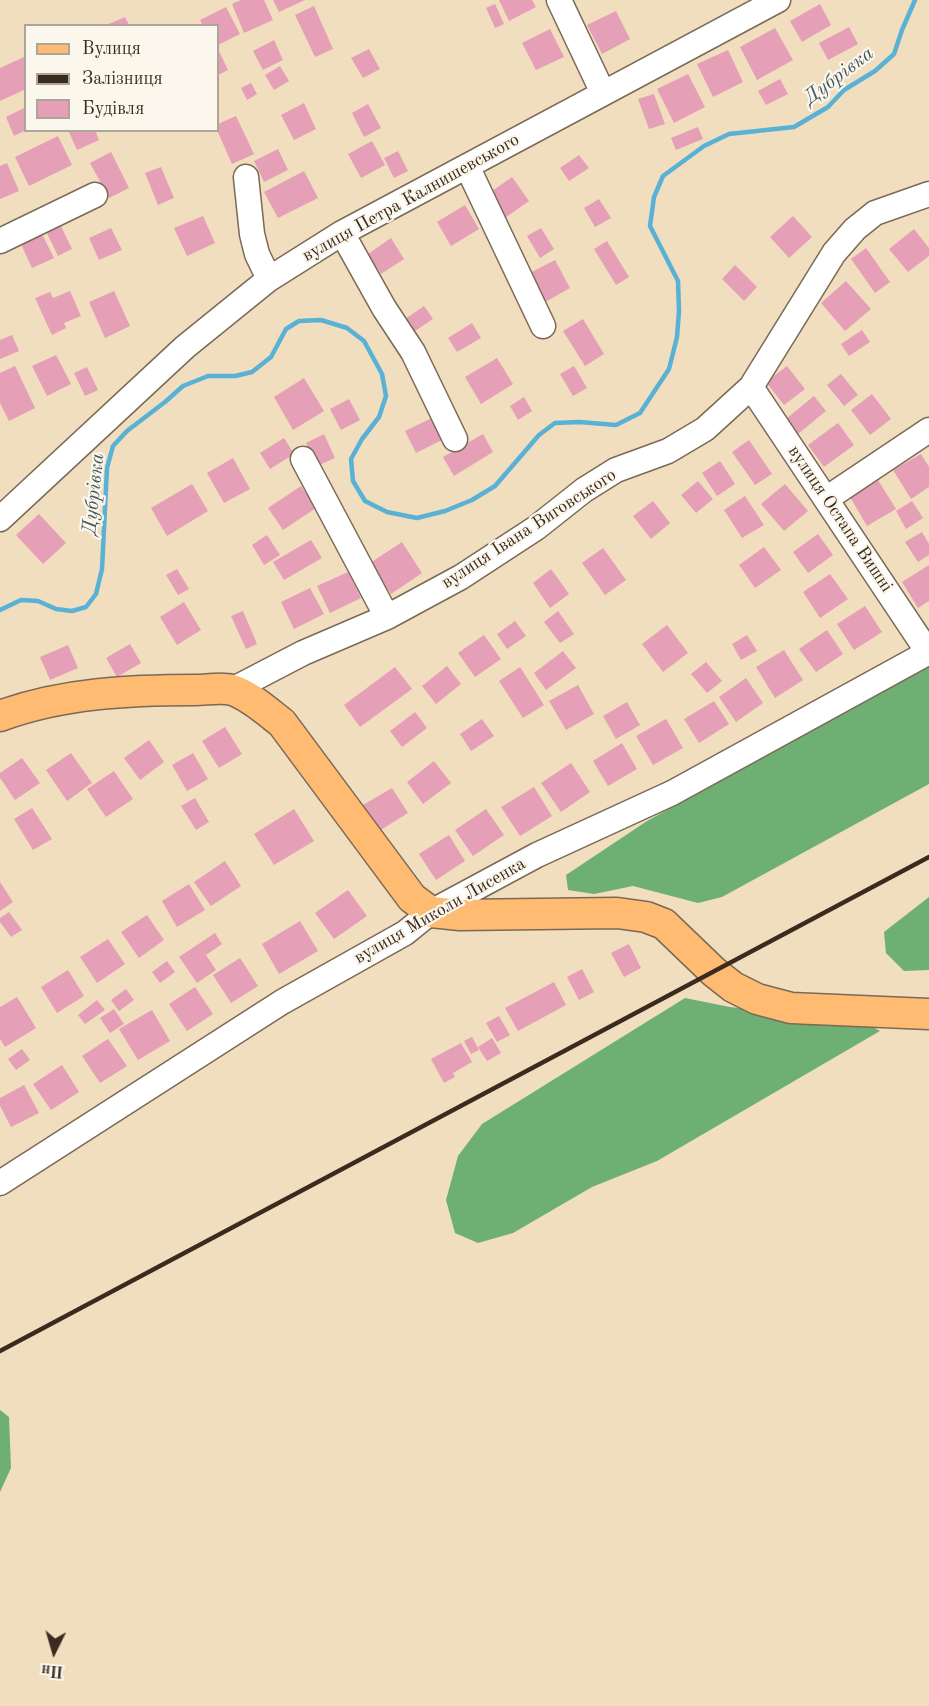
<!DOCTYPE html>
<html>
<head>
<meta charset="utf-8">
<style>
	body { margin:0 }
	#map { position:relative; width:929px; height:1706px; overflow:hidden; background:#f0debe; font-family:"Old Standard TT",serif }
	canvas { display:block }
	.legend { position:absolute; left:24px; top:24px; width:195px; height:108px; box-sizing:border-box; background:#fbf7ec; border:2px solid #aea59a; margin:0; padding:8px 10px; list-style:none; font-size:18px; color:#3b2a1e }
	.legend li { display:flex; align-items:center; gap:12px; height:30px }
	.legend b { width:30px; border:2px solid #aea59a }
	.north { position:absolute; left:24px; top:1622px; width:60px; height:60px; -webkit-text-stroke:4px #fbf7ec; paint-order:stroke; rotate:185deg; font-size:16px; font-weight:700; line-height:24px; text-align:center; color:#3b2a1e }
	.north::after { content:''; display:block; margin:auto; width:21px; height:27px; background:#3b2a1e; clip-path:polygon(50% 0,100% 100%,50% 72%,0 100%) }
</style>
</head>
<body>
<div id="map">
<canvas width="929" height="1706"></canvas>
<ul class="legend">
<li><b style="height:8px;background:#ffbb71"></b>Вулиця</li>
<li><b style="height:8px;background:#3b2a1e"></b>Залізниця</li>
<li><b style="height:16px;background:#e59fb7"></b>Будівля</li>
</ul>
<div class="north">Пн</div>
</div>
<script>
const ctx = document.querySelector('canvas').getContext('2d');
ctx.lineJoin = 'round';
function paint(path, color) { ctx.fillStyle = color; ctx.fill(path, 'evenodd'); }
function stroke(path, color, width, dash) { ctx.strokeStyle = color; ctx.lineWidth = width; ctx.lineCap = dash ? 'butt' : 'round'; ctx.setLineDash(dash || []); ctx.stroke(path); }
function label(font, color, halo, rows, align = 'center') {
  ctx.font = font + ' "Old Standard TT",serif'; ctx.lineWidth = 4.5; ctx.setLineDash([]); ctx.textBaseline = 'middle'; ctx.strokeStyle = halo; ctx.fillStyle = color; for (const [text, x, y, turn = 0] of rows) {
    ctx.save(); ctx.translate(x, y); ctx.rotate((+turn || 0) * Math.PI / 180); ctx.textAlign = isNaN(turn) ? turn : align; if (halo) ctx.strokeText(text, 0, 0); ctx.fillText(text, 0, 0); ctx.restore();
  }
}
paint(new Path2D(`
	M929 667V784L722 897 698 903 633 886 594 894 568 890 566 875 647 821Z
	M929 897V970L904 971 886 953 884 932Z
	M685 998 730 1007 866 1023 880 1031 657 1161 592 1187 513 1233 478 1243 455 1233 446 1200 458 1156 482 1124Z
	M0 1410 9 1417 11 1468 0 1492Z`), '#6eb073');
stroke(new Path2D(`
	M0 610 21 600 38 601 56 609 72 611 86 607 96 594 102 569 107 468 113 446 127 431 165 402 183 386 208 376H235L252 372 271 357 286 329 299 321 321 320 347 328 364 341 382 374 386 396 379 417 362 439 351 459 353 481 365 501 387 512 417 518 445 511 472 500 495 486 539 435 555 423 579 422 616 425 640 413 669 369 677 337 679 311 678 281 650 226 654 197 663 176 704 146 729 134 794 127 828 107 844 90 875 71 894 54 902 30 915 0`), '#59b1d6', 4.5);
paint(new Path2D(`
	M241 0H264L273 20 244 33 232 4Z
	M273 0H305L279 12Z
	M499 0H532L536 7 509 21Z
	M495 4 504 24 495 28 486 8Z
	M820 4 831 25 802 42 790 21Z
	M314 6 333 49 315 57 295 15Z
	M226 7 240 34 218 45V26H203L200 20Z
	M616 11 630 39 602 54 587 25Z
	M125 17 129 25H106Z
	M849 27 858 44 828 60 819 43Z
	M775 28 793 60 757 80 740 47Z
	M550 29 564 57 536 70 522 43Z
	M274 40 283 60 263 70 253 51Z
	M218 49 228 70 218 75Z
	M369 49 380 69 363 78 351 58Z
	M728 50 743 82 713 97 697 64Z
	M24 57 26 89 0 101V68Z
	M280 66 289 81 274 90 265 75Z
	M688 74 705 107 674 123 657 89Z
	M780 79 788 94 766 105 758 91Z
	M251 83 257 94 247 100 241 88Z
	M654 94 665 124 649 129 638 99Z
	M304 103 316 129 294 140 281 115Z
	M368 104 381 128 364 137 352 113Z
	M26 107V130L14 136 6 117Z
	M236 116 254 154 232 164 217 130 218 124Z
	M698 127 703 139 676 150 671 138Z
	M68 130H95L99 140 77 150Z
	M58 136 72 165 29 186 15 157Z
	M372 141 385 165 361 178 348 154Z
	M278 149 288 170 264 182 254 161Z
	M398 151 408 171 394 178 384 158Z
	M111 152 129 188 109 198 90 163Z
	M579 155 589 168 569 181 560 168Z
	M7 163 19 191 0 199V166Z
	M161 167 174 198 158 205 145 173Z
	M304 171 318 198 278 218 264 192Z
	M512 177 529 201 502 220 485 196Z
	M599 199 611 218 595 227 584 208Z
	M465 205 479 229 451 246 437 222Z
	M203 216 215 243 187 256 174 228Z
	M793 216 812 237 789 258 770 237Z
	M59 222 72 249 58 256 45 229Z
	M111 228 122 250 99 260 89 238Z
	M541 228 554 249 540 258 527 236Z
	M914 229 929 248V256L908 272 889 249Z
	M41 232 54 258 32 268 20 242Z
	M391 238 404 259 381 274 368 254Z
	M607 241 629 277 616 285 594 249Z
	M866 248 890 282 875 293 851 259Z
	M555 260 570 288 540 305 524 276Z
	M735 265 757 287 744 301 722 279Z
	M846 281 871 309 845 331 821 303Z
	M70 291 81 316 64 323 66 328 52 335 35 298 50 292 53 298Z
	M114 291 130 326 105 338 89 302Z
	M424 306 433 319 409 335 401 322Z
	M583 319 604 354 585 366 563 331Z
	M472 323 481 338 457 352 448 338Z
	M862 330 870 342 849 356 841 344Z
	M12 335 19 351 0 359V340Z
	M56 355 71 384 47 396 32 366Z
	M497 358 513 384 481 404 465 377Z
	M15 366 35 408 9 421 0 403V373Z
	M574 366 587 388 573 396 560 374Z
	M787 366 805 389 784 405 766 382Z
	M87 367 98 390 85 396 74 373Z
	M841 374 858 395 844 406 827 385Z
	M304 378 324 411 293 430 274 397Z
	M872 394 891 419 870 435 851 410Z
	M814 396 826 411 793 438 781 423Z
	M524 397 532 411 518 420 510 406Z
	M349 399 360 420 341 430 330 409Z
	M434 417 444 439 416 453 405 431Z
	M838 423 854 445 824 467 808 445Z
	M324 434 335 458 317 466 306 443Z
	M483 434 493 452 454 476 443 457Z
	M284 438 294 454 270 469 260 453Z
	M749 440 772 474 755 485 732 452Z
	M921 454 929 467V487L911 499 893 470Z
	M233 458 250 489 224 503 207 473Z
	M720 461 735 484 717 496 702 473Z
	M878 480 896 509 867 526 850 497Z
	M698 481 713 499 696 513 681 495Z
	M192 484 208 511 167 536 151 508Z
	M785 484 808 511 784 531 761 504Z
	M301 486 316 508 283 530 268 508Z
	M745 496 764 525 742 538 724 510Z
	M653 501 670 523 651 539 633 516Z
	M912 501 923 518 906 529 896 511Z
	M39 514 66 543 43 564 16 535Z
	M922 532 929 544V555L918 562 905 542Z
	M818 534 833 555 808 573 793 552Z
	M267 535 280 555 264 565 252 545Z
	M311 540 322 558 284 580 273 562Z
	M402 542 422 573 391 594 370 563Z
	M764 547 781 570 755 588 739 565Z
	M603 548 626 580 605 595 582 563Z
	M929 565V601L918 608 902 582Z
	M177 569 189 589 178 595 166 575Z
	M551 569 569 594 550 608 533 583Z
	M348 572 361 598 330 613 317 586Z
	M830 574 848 599 820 618 803 592Z
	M310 588 324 614 294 629 281 602Z
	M184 602 201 630 177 645 160 617Z
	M865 606 882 632 854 650 837 624Z
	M243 611 257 644 246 649 231 616Z
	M558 611 574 634 560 643 544 622Z
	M515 621 526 636 507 649 497 634Z
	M667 625 688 653 663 672 642 644Z
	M827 630 843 654 816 672 799 649Z
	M484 635 501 659 475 677 458 653Z
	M747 635 757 651 741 660 732 644Z
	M130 644 141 663 117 677 106 658Z
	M68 645 78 668 50 680 40 657Z
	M784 650 803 680 775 698 756 667Z
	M563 651 576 668 546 690 534 673Z
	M706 662 722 681 707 693 691 674Z
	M447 666 461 684 436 704 422 686Z
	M395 667 412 689 360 727 344 705Z
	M520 667 544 705 523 718 499 681Z
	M746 678 763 703 736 722 719 697Z
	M578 685 594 714 566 730 549 701Z
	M714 701 729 724 699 743 684 719Z
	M627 702 640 725 616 739 603 716Z
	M415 712 427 728 402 747 390 731Z
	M482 719 494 736 471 751 460 734Z
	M666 719 683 748 653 765 636 736Z
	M225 727 242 754 219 768 202 741Z
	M149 740 164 762 140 780 124 758Z
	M622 743 637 769 608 786 593 761Z
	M71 753 92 783 67 801 46 770Z
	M193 753 208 779 187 791 172 765Z
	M22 758 40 783 15 800 0 778V773Z
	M434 761 451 783 423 804 407 782Z
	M571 763 590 792 561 812 541 783Z
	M114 771 133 799 106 817 87 789Z
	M534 787 552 816 520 836 501 807Z
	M392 788 408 813 379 831 363 805Z
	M195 798 209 822 196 830 181 806Z
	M32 808 52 839 33 850 14 819Z
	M294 809 314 841 274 865 254 834Z
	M486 809 504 835 473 856 455 830Z
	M449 835 465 861 436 880 419 854Z
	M225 861 241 886 211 906 194 882Z
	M0 882 13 902 0 911Z
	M189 884 205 910 177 927 162 901Z
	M348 890 367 916 334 939 315 913Z
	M9 912 22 930 11 937 0 922V918Z
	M147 915 164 940 139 958 121 932Z
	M300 921 318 951 279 974 262 944Z
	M215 933 222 944 206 955 216 970 197 983 179 957Z
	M108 939 125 964 97 983 80 957Z
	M629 944 641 968 624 977 611 953Z
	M240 958 258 986 231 1003 213 975Z
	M167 961 175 972 160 983 152 972Z
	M582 969 594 992 579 1000 567 977Z
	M68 970 84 996 57 1013 41 987Z
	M554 982 566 1005 518 1031 505 1008Z
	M195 987 213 1014 187 1031 169 1004Z
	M126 989 134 1000 119 1011 111 1000Z
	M17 997 36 1028 5 1047 0 1039V1007Z
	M97 1000 105 1010 85 1024 78 1015Z
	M114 1009 124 1024 110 1033 100 1018Z
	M152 1010 170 1041 138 1060 119 1029Z
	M499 1016 510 1035 497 1042 486 1023Z
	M472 1037 479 1050 471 1054 464 1041Z
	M492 1038 501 1053 487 1061 478 1047Z
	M108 1039 127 1066 100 1083 82 1056Z
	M461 1043 472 1062 453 1073 455 1077 444 1083 431 1059Z
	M22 1049 30 1060 16 1070 8 1059Z
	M62 1065 79 1092 51 1110 33 1084Z
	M24 1085 39 1113 11 1127 0 1106V1098Z`), '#e59fb7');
const minor = new Path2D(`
	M559 0 603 93
	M467 166 543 326
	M246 177 252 234 257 254 269 279
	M342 233 384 308 413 352 455 439
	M0 241 95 195
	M751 387 928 652
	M303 459 387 617
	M826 499 929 430
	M0 519 185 347 269 279 342 233 778 0
	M232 690 303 653 387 617 461 577 536 528 584 490 616 470 668 451 705 429 751 387 834 253 855 229 875 213 929 194
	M0 1183 282 1002 405 933 431 912 537 855 672 793 929 652`);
const major = new Path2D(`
	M0 716C62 693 130 690 196 690 206 690 222 687 232 690 249 695 269 713 282 723L412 898 431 912 460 915 617 913 646 917 664 924 714 972 733 987 757 999 791 1008 929 1014`);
stroke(minor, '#7a6956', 27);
stroke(major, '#7a6956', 33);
stroke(minor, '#fff', 24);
stroke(major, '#ffbb71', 30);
stroke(new Path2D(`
	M0 1351 929 857`), '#3b2a1e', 4.5);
label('18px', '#3b2a1e', '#fbf7ec', [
	["вулиця Петра Калнишевського",411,198,-29],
	["вулиця Остапа Вишні",840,519,56],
	["вулиця Івана Виговського",529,529,-33],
	["вулиця Миколи Лисенка",440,911,-30]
]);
label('italic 20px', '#46595e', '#fbf7ec', [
	["Дубрівка",839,76,-37],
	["Дубрівка",94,494,-84]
]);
</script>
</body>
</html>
